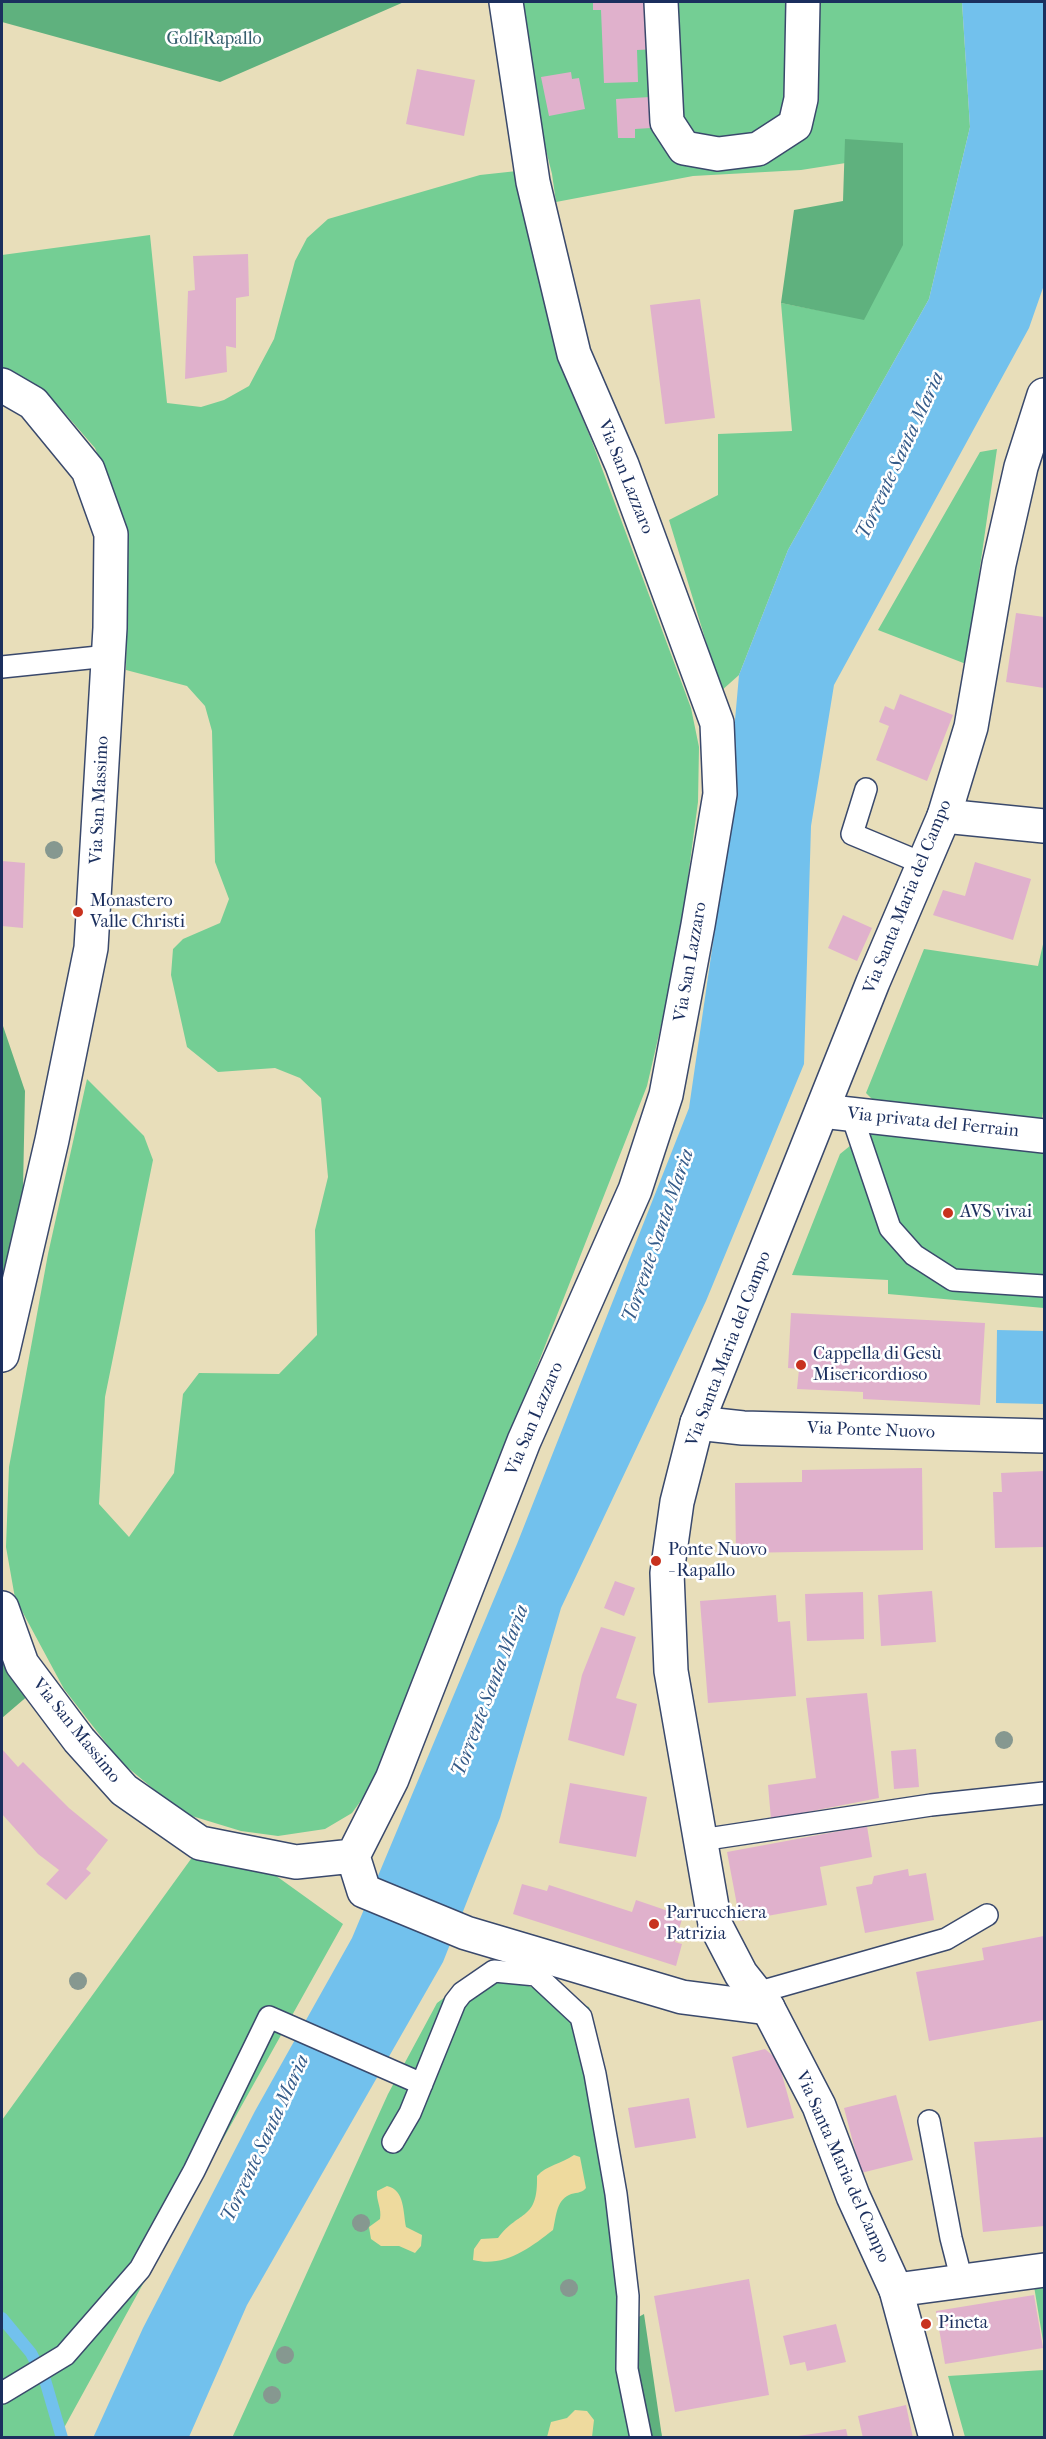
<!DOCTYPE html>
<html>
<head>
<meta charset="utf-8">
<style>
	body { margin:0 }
	#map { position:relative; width:1046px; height:2439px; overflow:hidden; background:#e8deba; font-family:"IM FELL French Canon",serif }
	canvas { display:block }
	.frame { position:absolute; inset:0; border:3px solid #1b2f5e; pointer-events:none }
</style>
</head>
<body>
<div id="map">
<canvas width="1046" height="2439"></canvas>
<div class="frame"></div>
</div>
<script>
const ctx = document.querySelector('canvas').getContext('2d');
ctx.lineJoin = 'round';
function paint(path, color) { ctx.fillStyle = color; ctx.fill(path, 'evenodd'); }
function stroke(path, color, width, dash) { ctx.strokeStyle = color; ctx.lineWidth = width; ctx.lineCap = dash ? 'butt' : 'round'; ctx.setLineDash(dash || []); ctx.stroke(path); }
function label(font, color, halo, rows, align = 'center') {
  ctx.font = font + ' "IM FELL French Canon",serif'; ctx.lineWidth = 5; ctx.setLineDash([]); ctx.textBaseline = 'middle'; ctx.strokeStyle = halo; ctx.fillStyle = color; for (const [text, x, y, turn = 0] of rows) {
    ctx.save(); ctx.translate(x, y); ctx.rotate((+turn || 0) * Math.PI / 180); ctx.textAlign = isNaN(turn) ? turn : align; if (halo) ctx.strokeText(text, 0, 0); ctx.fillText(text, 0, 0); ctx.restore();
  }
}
paint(new Path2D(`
	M518 2H962L970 127 929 299 788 550 739 675 721 691 669 520 718 495V434L792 431 781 303 864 319 903 154 801 170 693 176 556 202 552 174 526 71Z
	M517 171 558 360 591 439 691 708 699 747 698 802 678 952 647 1086 373 1784 352 1813 325 1829 278 1836 241 1831 182 1813 120 1761 64 1689 15 1598 6 1547 9 1467 48 1254 87 1079 144 1136 153 1160 105 1397 99 1504 129 1537 174 1473 183 1394 199 1373 279 1374 317 1335 315 1230 328 1177 321 1098 300 1078 275 1068 218 1072 187 1047 171 975 173 949 183 939 220 923 229 899 215 862 212 731 205 706 187 686 126 670 128 547 117 500 95 448 62 410 20 377 2 368V255L150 235 167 403 201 407 224 400 249 386 274 339 295 261 307 238 328 219 480 175Z
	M997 449 966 664 878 630 980 452Z
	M1044 940V1105L1042 1119 873 1100 866 1093 924 949 1038 966Z
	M872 1128 1044 1149V1308L888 1294V1280L792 1275 840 1154Z
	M196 1852 261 1865 343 1924 184 2209 59 2437 2 2438V2120Z
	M502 1977 589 2007 597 2036 623 2198 643 2346 662 2437 232 2438 388 2094 437 2003 468 1980Z
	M1044 2278V2347L1033 2280Z
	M1044 2370V2437H965L948 2376Z`), '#74ce94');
paint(new Path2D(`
	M2 2H404L220 82 2 22Z
	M845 139 903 143V245L864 320 781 303 794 210 843 201Z
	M2 1023 25 1091 23 1189 2 1339Z
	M2 1656 30 1694 2 1718Z
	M644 2314 662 2437H638L624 2325Z`), '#5fb17e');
paint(new Path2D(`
	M574 2155 580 2157 586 2188C581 2194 575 2192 569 2195 556 2201 556 2218 553 2230 530 2248 504 2268 473 2260L474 2249 481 2239 498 2238C520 2209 538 2221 537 2176 547 2165 561 2164 574 2155Z
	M387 2186C405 2190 403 2212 406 2227L422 2235 421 2246 415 2253 399 2246H381L371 2239 369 2227 380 2219C382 2208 376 2201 377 2191Z
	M575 2410 587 2411 594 2420 592 2437H547L551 2422 567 2418Z`), '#eeda9e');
paint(new Path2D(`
	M962 2H1044V285L1029 328 834 685 811 826 804 1064 706 1301 561 1608 500 1818 443 1962 247 2305 189 2437 93 2438 143 2328 255 2111 352 1938 517 1544 689 1108 719 901 739 675 788 550 929 299 970 127Z
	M997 1330 1044 1331V1404L996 1403Z`), '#72c1ed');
stroke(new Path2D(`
	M2 2318 31 2353 45 2380 62 2438`), '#72c1ed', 12);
paint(new Path2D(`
	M593 2H647L657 49 637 50 638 82 604 83 601 10H593Z
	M417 69 475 80 464 136 406 124Z
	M571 72 572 79 579 78 585 109 549 116 541 77Z
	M650 97 651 128 635 129V138H618L616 99Z
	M248 254 249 296 236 298V348L226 346 227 372 185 379 188 291 195 290 193 256Z
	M700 299 715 418 665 424 650 305Z
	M1016 613 1044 617V688L1006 682Z
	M900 694 953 715 927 781 876 760 889 726 879 722 885 706 894 710Z
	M2 861 25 863 23 928 2 926Z
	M975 862 1031 879 1013 940 933 915 943 890 965 896Z
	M843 915 872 928 857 961 828 948Z
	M791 1313 985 1323 980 1405 863 1399V1392L797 1389 799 1369 788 1368Z
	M922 1468 923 1550 736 1553 735 1483 802 1482V1470Z
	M1044 1471V1547L995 1548 993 1492H1002L1001 1473Z
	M615 1581 635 1588 624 1616 604 1608Z
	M932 1591 936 1642 881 1646 878 1595Z
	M863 1592 864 1639 807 1641 805 1594Z
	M776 1595 778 1622 790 1621 796 1696 708 1703 700 1601Z
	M601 1627 636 1637 616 1698 637 1704 624 1756 568 1740 582 1675Z
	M867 1693 879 1798 771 1819 768 1785 816 1778 806 1698Z
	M2 1749 18 1767 23 1762 69 1808 108 1840 86 1869 91 1873 66 1900 46 1884 59 1870 38 1854 2 1814Z
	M916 1749 919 1787 894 1789 891 1751Z
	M570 1783 647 1797 636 1857 559 1843Z
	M867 1826 872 1857 820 1867 827 1905 740 1921 727 1852Z
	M908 1869 909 1876 926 1873 934 1920 865 1933 856 1887 872 1884 874 1876Z
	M522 1884 547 1891 549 1885 632 1912 636 1900 683 1916 675 1942 682 1944 676 1966 513 1914Z
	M1044 1936V2020L929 2041 916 1972 984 1960 982 1948Z
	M765 2049 778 2060 794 2118 747 2128 732 2057Z
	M896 2095 913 2160 861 2173 844 2108Z
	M689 2098 696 2138 635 2148 628 2108Z
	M1044 2137V2226L983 2232 974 2142Z
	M749 2279 769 2395 675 2412 654 2296Z
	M1034 2295 1043 2348 945 2364 936 2311Z
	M836 2324 846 2362 807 2371 805 2362 790 2365 783 2336Z
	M906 2405 913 2438H863L858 2416Z
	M846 2429 848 2438H798V2436Z`), '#e0b1cc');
const service = new Path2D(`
	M2 667 108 656
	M866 789 852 834 924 864
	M851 1113 890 1228 914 1255 953 1280 1044 1286
	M701 1840 931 1805 1044 1793
	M756 1993 946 1939 987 1915
	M929 2121 951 2238 962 2281
	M393 2142 410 2113 455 2002 462 1993 494 1971 536 1975 581 2017 595 2074 616 2194 628 2296 627 2369 641 2438
	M2 2393 65 2355 140 2269 194 2171 269 2017 422 2084`);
const minor = new Path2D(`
	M506 2 533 182 574 354 622 465 717 723 720 794 698 925 666 1095 635 1190 524 1441 392 1779 353 1856 364 1891 466 1933 682 1997 768 2008
	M661 2 667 122 684 148 718 154 758 149 795 125 801 99 803 2
	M2 385 33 403 88 470 111 534 110 628 91 948 52 1140 2 1355
	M944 816 1044 826
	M822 1111 1044 1136
	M697 1423 743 1428 1044 1436
	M2 1608 22 1664 79 1740 124 1790 200 1843 296 1862 353 1856
	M896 2290 1044 2270`);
const tertiary = new Path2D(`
	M936 2438 896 2290 853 2196 819 2106 768 2008 741 1974 715 1924 671 1671 667 1573 677 1502 697 1423 873 982 944 816 971 727 999 564 1021 467 1044 395`);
stroke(service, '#3a496c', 24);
stroke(minor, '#3a496c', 36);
stroke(tertiary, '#3a496c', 36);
stroke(service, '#fff', 21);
stroke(minor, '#fff', 33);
stroke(tertiary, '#fff', 33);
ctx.fillStyle = '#869890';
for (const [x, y] of [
	[54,850],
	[1004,1740],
	[78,1981],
	[361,2223],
	[569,2288],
	[285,2355],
	[272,2395]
]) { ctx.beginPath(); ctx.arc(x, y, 9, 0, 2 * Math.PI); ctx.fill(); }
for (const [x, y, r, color] of [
	[78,912,6,"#c8321e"],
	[948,1213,6,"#c8321e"],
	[801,1365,6,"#c8321e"],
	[656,1561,6,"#c8321e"],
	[654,1924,6,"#c8321e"],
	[926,2324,6,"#c8321e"]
]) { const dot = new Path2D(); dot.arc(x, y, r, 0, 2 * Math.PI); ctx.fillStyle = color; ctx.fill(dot); stroke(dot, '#fff', 2); }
label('18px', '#365f6e', '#fff', [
	["Golf Rapallo",214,40]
]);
label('18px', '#1b2f5e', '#fff', [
	["Via San Lazzaro",625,477,68],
	["Via San Massimo",100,800,-87],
	["Via Santa Maria del Campo",908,897,-68],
	["Via San Lazzaro",691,962,-80],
	["Via privata del Ferrain",933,1123,6],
	["Via Santa Maria del Campo",729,1349,-69],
	["Via San Lazzaro",535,1419,-67],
	["Via Ponte Nuovo",871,1431,2],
	["Via San Massimo",76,1731,51],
	["Via Santa Maria del Campo",842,2167,66]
]);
label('18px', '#1b2f5e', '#fff', [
	["Monastero",90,902],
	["Valle Christi",90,923],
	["AVS vivai",960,1213],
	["Cappella di Gesù",813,1355],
	["Misericordioso",813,1376],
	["Ponte Nuovo",668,1551],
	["- Rapallo",668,1572],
	["Parrucchiera",666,1914],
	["Patrizia",666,1935],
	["Pineta",938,2324]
], 'left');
label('italic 20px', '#355b89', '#fff', [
	["Torrente Santa Maria",901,456,-65],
	["Torrente Santa Maria",659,1236,-71],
	["Torrente Santa Maria",491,1691,-69],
	["Torrente Santa Maria",266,2139,-65]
]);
</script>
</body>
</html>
